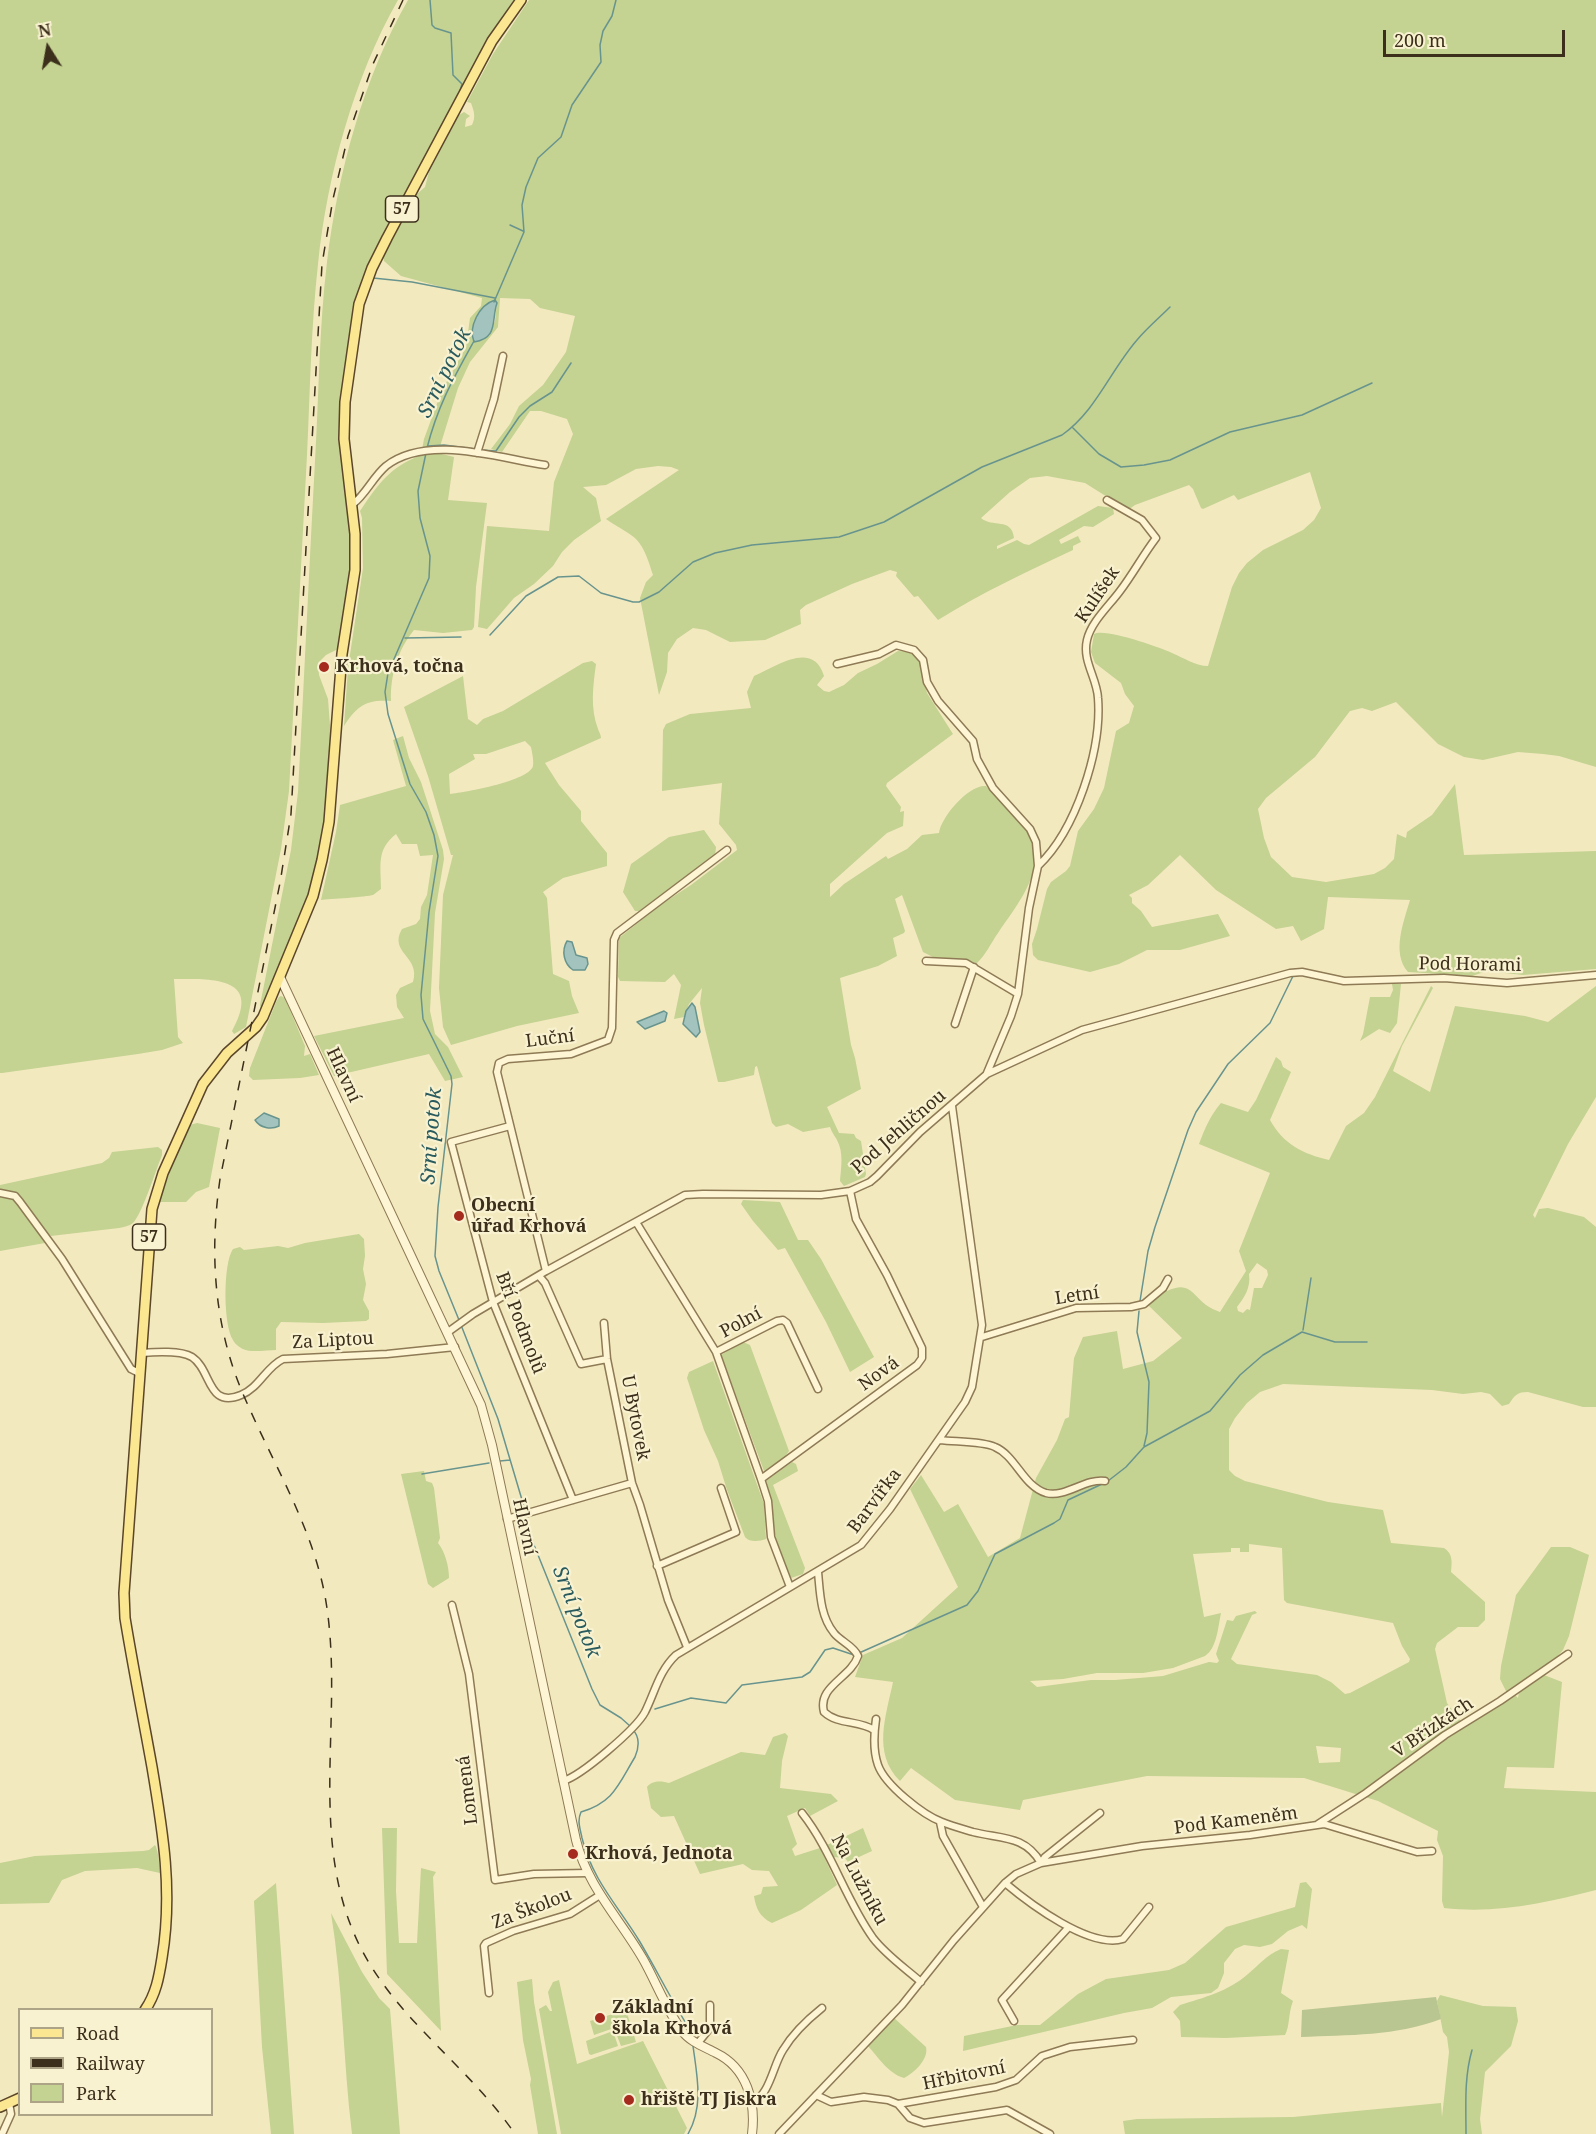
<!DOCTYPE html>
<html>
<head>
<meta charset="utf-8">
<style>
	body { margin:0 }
	#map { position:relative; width:1596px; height:2134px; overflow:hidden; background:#f3e9bf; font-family:"Noto Serif",serif }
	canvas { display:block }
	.legend { position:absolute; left:18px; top:2008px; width:195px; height:108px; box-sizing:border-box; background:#f9f2d0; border:2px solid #ada488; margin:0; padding:8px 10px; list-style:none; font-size:18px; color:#3c2f1b }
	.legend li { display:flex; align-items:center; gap:12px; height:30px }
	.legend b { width:30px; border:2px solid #ada488 }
	.north { position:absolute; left:18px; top:18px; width:60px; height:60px; -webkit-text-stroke:4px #f9f2d0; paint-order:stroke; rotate:349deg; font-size:16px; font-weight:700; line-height:24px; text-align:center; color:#3c2f1b }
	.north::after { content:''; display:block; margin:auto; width:21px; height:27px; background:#3c2f1b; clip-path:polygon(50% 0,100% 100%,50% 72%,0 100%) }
	.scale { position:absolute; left:1383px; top:30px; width:182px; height:27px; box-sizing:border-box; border:3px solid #3c2f1b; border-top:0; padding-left:8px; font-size:18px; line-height:21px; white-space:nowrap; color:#3c2f1b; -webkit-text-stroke:4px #f9f2d0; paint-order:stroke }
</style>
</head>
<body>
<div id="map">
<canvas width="1596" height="2134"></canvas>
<ul class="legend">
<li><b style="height:8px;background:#fbe692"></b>Road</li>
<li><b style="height:8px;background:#3c2f1b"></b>Railway</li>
<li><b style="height:16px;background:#c4d292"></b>Park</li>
</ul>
<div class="north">N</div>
<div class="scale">200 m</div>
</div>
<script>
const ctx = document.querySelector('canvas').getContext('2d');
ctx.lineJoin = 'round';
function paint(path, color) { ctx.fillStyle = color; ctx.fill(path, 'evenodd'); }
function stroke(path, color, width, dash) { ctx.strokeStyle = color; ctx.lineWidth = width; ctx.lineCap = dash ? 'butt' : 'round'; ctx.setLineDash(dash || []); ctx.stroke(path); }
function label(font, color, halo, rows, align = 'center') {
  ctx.font = font + ' "Noto Serif",serif'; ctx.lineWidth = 4.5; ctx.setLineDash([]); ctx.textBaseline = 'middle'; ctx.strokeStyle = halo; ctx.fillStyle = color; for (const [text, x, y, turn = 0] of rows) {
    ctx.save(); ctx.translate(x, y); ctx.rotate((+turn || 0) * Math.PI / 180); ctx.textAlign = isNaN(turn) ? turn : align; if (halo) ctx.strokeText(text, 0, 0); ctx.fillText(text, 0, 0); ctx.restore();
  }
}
paint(new Path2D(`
	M0 0H398C354 77 327 176 318 264 311 327 310 391 307 455 301 567 295 679 289 791L281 849 246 1027 234 1034 232 1031C263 976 212 979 174 979L178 1037 183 1043 162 1050 138 1054 2 1073H0Z
	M408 0H514L488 39 382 236 367 266 354 303 340 401 339 439 350 534V570L338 649 326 655 318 663 319 675 328 699 331 739 324 821 317 859 308 894 261 1010 260 1005 291 850 298 792C304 681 309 571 315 461 319 395 319 328 327 262 338 172 363 79 408 0Z
	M529 0H1596V767L1559 756 1543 754 1518 752 1483 760 1464 757 1438 744 1396 702 1372 711 1362 708 1350 711 1315 757 1266 798 1258 809 1264 838 1271 857 1292 877 1326 882 1374 874 1385 868 1394 859 1397 834 1406 838 1407 832 1432 815 1455 784 1464 855 1596 851V969L1523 975 1487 971 1472 976 1408 972C1391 953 1404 921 1410 900L1328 897 1324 929 1301 941 1293 926 1276 929 1216 890 1180 855 1148 885 1129 895 1132 898V903L1141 911 1152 927 1218 914 1230 936 1180 950H1147L1119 964 1090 972 1038 960 1033 955 1032 944 1037 929 1047 889 1051 882 1066 871 1070 866 1078 831 1094 809 1104 788 1116 731 1129 723 1134 706 1125 694 1121 683 1095 663 1091 652 1094 634C1106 628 1158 647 1172 653 1184 658 1196 666 1208 666L1232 587 1239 573 1247 563 1263 550 1303 530 1314 520 1321 508 1310 472 1238 500 1234 495 1203 509 1201 508 1193 489 1189 485 1135 505 1128 510 1085 483 1047 476 1030 478 1010 492 981 518C992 528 1012 517 1014 538L997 546V549L1017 540 1024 544 1029 545 1098 506 1113 508 1114 514 1093 527 1084 526 1059 540 1061 544 1078 536 1081 542 1073 546V550C1026 572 981 593 938 620L918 596 914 597 896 576 897 572 890 570 852 584 806 605 800 610 801 624 765 640 730 642 706 630 693 628 677 639 668 653 667 672 659 695 640 598 646 582 653 575C649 563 645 548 636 539 629 532 615 526 606 519L679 470 671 467 658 466 636 469 606 485 583 487 596 498 601 521 574 540 562 552 553 566 534 584 514 598 487 629 478 627 487 526 549 531 554 482 573 434 567 419 541 411H530L502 452 491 449 510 424 519 406 543 385 566 352 575 316 540 308 530 299 500 298 498 327 470 362 458 388 438 453 454 457 448 500 487 503 476 587 474 627 472 630 443 633 414 630C398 649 390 676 391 701 366 699 357 706 344 726L348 668 363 568 362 518 360 511C379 483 389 468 421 455L424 439 442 390 466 347 470 318 481 306 482 298 401 276 384 261 383 257 417 194 425 187 429 172 459 115 464 112 470 116 466 119 465 127 472 125C476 117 474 111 471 103L467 102 493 54ZM497 303 495 321 489 336 474 342 472 333Z
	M898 651 912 652 919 659 927 693 953 734 887 783 886 786 901 807 900 812 904 811 903 826 887 833 830 884V897L844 884 886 856 888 859 907 849 922 835 939 833C941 817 969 784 986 786 996 797 1027 827 1032 838 1045 873 1016 906 998 933 991 943 985 956 977 963L937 959 923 952 902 895 895 899 905 931 904 933 893 938 897 956 878 966 840 978 851 1045 855 1058 861 1089 827 1107 839 1133 854 1134 856 1138 861 1141 866 1174 865 1177 844 1186 840 1181C841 1168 844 1153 837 1140 835 1136 832 1133 830 1127L803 1132 788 1124 776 1127 772 1123 757 1066 755 1067 754 1075 724 1082H718L704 1025 700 1003 702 988 689 1004 684 1017 674 1019 681 985 674 974 665 982 620 981 618 977 619 938 660 905 691 885 737 850 736 845 719 824 722 783 662 791 663 730 666 724 690 714 751 708 747 692 754 676C777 666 813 640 824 676L817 685 824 691 829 692 844 685 858 673 877 664Z
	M592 661 596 664C593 686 590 708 598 729 599 732 601 735 601 738L545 763 559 785 581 811V821L607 853V866L563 878 543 892 547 898 553 974 569 981 572 996 579 1013 517 1026 451 1045 443 1027 439 988 443 895 453 855H451L428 776 404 707 463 676 468 719 477 725 483 719 503 711 583 663ZM525 741 531 747C532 752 534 761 533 766 529 781 466 792 450 794L449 774 475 759 473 754H486Z
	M403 736 409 758 421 782 443 850 444 859 435 913 430 1011 435 1034 448 1047 463 1077 445 1081 429 1054 334 1076 314 1036 404 1018 397 1007 396 995 400 988 413 982C421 956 388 953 402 929L416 924 420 919 421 907 427 895 433 855 420 856 417 844H402L396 834C376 850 381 865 381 889 378 891 376 893 373 895 367 897 329 899 321 900L336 832 340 805 406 786 393 740Z
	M704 830 716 847 715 856 639 911H635L623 892 631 864 669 837Z
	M1392 984H1401L1397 1023 1390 1033 1379 1029 1360 1041 1363 1034 1370 997H1390L1393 990Z
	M1431 986 1433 988 1402 1046 1393 1071 1430 1092 1455 1006 1525 1016 1548 1022 1596 986V1097L1568 1144 1533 1215 1535 1218 1539 1209 1548 1208 1584 1217 1596 1227V1407H1583L1528 1392C1517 1392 1515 1395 1509 1404L1502 1406 1490 1394 1481 1392 1463 1394 1432 1390 1283 1384 1260 1392 1247 1403 1235 1418 1229 1429V1470L1235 1476 1245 1481 1328 1502 1383 1510 1391 1543 1444 1548C1453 1554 1452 1561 1451 1572L1485 1602V1620L1478 1627H1458L1437 1643 1435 1649 1447 1703 1465 1727 1515 1695 1518 1698 1519 1692 1544 1675 1562 1682 1554 1768 1507 1767 1504 1788 1596 1792V1890C1546 1903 1496 1914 1444 1908L1442 1901 1443 1856 1437 1840 1438 1831 1378 1801 1304 1778 1147 1776 1023 1800 1020 1810 955 1800 911 1768 900 1781C872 1753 886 1716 893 1682L855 1677 863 1655 902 1638 958 1587 910 1489 921 1475 944 1512 958 1504 988 1557 1020 1538 1036 1478 1057 1440 1065 1419 1069 1417 1074 1358 1083 1337 1117 1331 1123 1369 1153 1361 1182 1338 1148 1305 1166 1289 1167 1291C1189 1281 1191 1293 1206 1305 1210 1308 1215 1310 1220 1312L1246 1271 1239 1251 1270 1173 1199 1144C1205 1128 1210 1116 1221 1103L1248 1112 1256 1100 1276 1057 1281 1061 1283 1067 1291 1072 1270 1120C1283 1144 1303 1154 1329 1160L1346 1126 1364 1113 1375 1097ZM1257 1263 1267 1270 1268 1275 1262 1288H1254L1250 1310 1247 1309 1243 1313 1238 1311 1237 1307C1244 1298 1251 1288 1249 1274ZM1249 1544 1282 1548 1284 1600 1287 1603 1393 1623 1402 1646 1410 1659 1409 1662 1350 1693 1345 1694 1331 1682 1317 1675 1237 1664 1231 1659 1252 1615 1257 1613 1255 1611 1236 1616 1233 1621 1227 1620 1216 1654 1219 1661 1217 1663 1209 1662 1163 1676 1115 1680H1091L1037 1687 1030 1681 1063 1679 1097 1673H1143L1173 1668 1205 1656C1217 1648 1218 1627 1221 1613L1204 1617 1193 1554 1231 1552V1548H1240V1552H1249ZM1316 1746 1341 1748 1340 1762 1319 1763Z
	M281 996 285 998 305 1046 304 1056 310 1054 319 1075 300 1078 253 1080 249 1076 250 1068 276 1002 279 997Z
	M197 1123 220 1128 209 1187 196 1192 186 1202H159L174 1160 190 1125Z
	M158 1147 162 1150V1155C156 1170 142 1214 133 1223 129 1226 124 1227 119 1228L51 1236C32 1222 29 1192 0 1190V1185L102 1163 109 1158 112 1152Z
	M0 1196 16 1201 45 1243 0 1251Z
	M743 1200 780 1202 798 1240H808L821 1259 874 1357 850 1372 826 1322 785 1248 778 1250 753 1221 741 1204Z
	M359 1234 364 1239 365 1256 363 1269 366 1284 363 1300 369 1311V1319L366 1321 323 1323 281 1322 276 1329V1350C267 1350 251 1353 243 1349 240 1348 234 1343 233 1340 223 1325 223 1263 233 1249L240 1247 244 1250 278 1246 288 1248 305 1243Z
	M743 1342 750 1345 789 1451 784 1458 764 1471 721 1355Z
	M713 1361 764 1504 766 1539C760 1541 750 1543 745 1537L727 1490 718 1461 704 1430 687 1378 689 1372Z
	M792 1462 796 1464 798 1471 773 1485 805 1568 803 1574 791 1578 777 1543 773 1525 771 1500 766 1481Z
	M424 1471 426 1481 432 1483 434 1488 440 1538 438 1543C445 1552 449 1566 449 1578L433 1588 428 1584 401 1474Z
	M1551 1547H1570L1589 1555 1569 1636 1563 1650 1555 1659 1507 1693 1500 1679 1501 1666 1516 1595Z
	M785 1733 788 1736 782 1761 780 1788 831 1794 838 1801 810 1816 805 1808 787 1816 797 1844 792 1849 795 1856 820 1848 837 1885 801 1910 772 1923C760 1917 756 1909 754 1896L761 1894 763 1887 778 1886 769 1871 752 1870 743 1864 700 1874 674 1816 661 1817 651 1808 647 1787C652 1780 662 1781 669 1783L741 1752 765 1755 773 1737Z
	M397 1828 396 1891 399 1943H417L421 1868 436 1872 433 1877 441 2031 387 1974 382 1828Z
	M863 1828 872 1851 848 1862 845 1858 834 1857 827 1845Z
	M155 1845C158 1849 160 1867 160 1873L137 1868 85 1871 62 1880 49 1903 0 1904V1863L35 1856 143 1851 149 1850Z
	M1306 1882 1312 1889 1307 1929 1302 1925 1288 1931 1272 1944 1260 1947 1244 1945 1235 1949 1224 1963V1973L1218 1988 1211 1993 1171 1997 1152 2008 1124 2013 963 2051 964 2036 1017 2025H1040L1078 1994 1106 1979 1169 1970 1185 1963 1226 1927 1295 1907 1300 1883Z
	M276 1883 294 2134H271L262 2047 254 1901Z
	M331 1913 362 1972 379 1998 390 2009 400 2134H352C343 2060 343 1986 331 1913Z
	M1281 1949 1289 1950 1281 1993 1293 2001C1288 2014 1290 2026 1285 2035L1226 2038 1181 2037 1180 2021 1173 2012 1180 2005C1203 1998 1229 1991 1248 1974 1259 1965 1266 1955 1281 1949Z
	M532 1979 534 2002 557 2134H538L530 2085 531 2079 523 2040 517 1982Z
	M559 1980 577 2064 643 2041 687 2128 684 2134H561L539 2009 546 2005 550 2011H552L548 1992 553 1982Z
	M1440 1995 1483 2006 1516 2007 1518 2021 1511 2046 1485 2072 1480 2119 1482 2134H1125L1123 2121 1137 2119 1293 2117 1441 2103 1442 2117 1449 2052 1447 2037 1443 2032 1437 2001Z
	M626 2010 636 2042 621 2046 614 2028 594 2035 590 2021Z
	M893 2017 926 2047C929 2059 914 2073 904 2078 889 2074 878 2057 868 2046V2044Z
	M613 2031 618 2046 591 2055 589 2054 586 2041Z`), '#c4d292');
paint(new Path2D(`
	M1436 1997 1441 2019C1397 2036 1348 2035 1301 2037L1302 2010Z`), '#bac692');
const water = new Path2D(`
	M495 300 497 303C491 320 499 338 474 342 468 327 479 305 495 300Z
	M567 941 572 942 576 955 587 958 588 964 585 970H573C564 964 561 951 567 941Z
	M692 1003 695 1007 700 1032 696 1037 683 1024 686 1011Z
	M664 1011 667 1013 665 1021 645 1029 637 1022Z
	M264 1113 279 1119V1126C271 1130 260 1128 255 1120Z`);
paint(water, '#a3c4be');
stroke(water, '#68948e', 1.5);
stroke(new Path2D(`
	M430 0 432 25 435 28 451 33 453 75 462 84 460 91
	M510 225 523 231
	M373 278 412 282 495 298
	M494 302 524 232 522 205 526 187 538 158 561 137 572 105 601 62 600 45 603 31 612 16 616 0
	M1073 428 1099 454 1121 467 1144 465 1170 460 1230 432 1302 415 1372 383
	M428 446 444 445 475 449
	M427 448C438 405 453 379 474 341
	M481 450 496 451 519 417 530 406 552 392 571 363
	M426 453 418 491 420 518 430 556 429 578 388 673 385 692 388 714 410 784 426 812 434 835 438 856 429 912 421 995 423 1019 451 1076 452 1084 438 1207 435 1256 439 1271 459 1320
	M490 635 526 596 558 577 579 576 601 593 633 602H639L659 592 693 562 715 553 752 545 839 537 884 522 982 467 1062 435C1096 411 1110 371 1137 340 1147 328 1159 318 1170 307
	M405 638 461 637
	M1140 1301 1148 1251 1155 1227 1188 1130 1196 1112 1228 1064 1270 1023 1293 976
	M1139 1311 1137 1332 1149 1382 1147 1433 1144 1446
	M461 1325 498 1419 525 1510
	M1303 1330 1311 1278
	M500 1461 510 1460
	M422 1474 489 1463
	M1108 1481 1126 1467 1144 1447 1210 1411 1240 1375 1263 1355 1302 1332 1335 1342H1367
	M526 1515 534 1545 592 1689 600 1705 621 1718 630 1726
	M859 1653 967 1605 978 1591 995 1554 1054 1523 1060 1519 1068 1500 1102 1484
	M655 1709 691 1698 726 1703 742 1685 802 1677 810 1672 825 1650 833 1648 854 1655
	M633 1730C640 1737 639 1748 635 1757 618 1785 614 1802 581 1812 577 1821 580 1828 582 1838 592 1880 619 1907 640 1942 657 1971 672 2001 690 2030L691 2035
	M688 2134C704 2106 697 2076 693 2046
	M1466 2134C1466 2105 1464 2078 1472 2050`), '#68948e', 1.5);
const minor = new Path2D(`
	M477 453 494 399 503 356
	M353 504C366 494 373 477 386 466 427 434 498 458 545 465
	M837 664 879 654 896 645 914 650 923 660 927 682 938 701 973 741 977 759 993 788 1030 829 1036 842 1038 866 1029 908 1018 994 1011 1016 987 1073
	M1038 866C1076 830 1102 750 1098 698 1097 678 1082 661 1087 640 1091 622 1109 606 1120 591 1133 574 1143 555 1156 538L1142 520 1107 500
	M926 961 966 963 1018 994
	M955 1024 974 967
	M510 1126 451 1142 493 1302 573 1500
	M0 1193 15 1196 20 1202 62 1259 131 1369 139 1373
	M636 1222 716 1352 777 1321 783 1320 787 1323 818 1389
	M546 1271 497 1072 499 1063 508 1059 571 1054 608 1040 612 1028 614 940 617 933 727 850
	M539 1276 545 1283 581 1364 607 1359
	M604 1323 607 1359 632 1483 640 1505 668 1600 687 1647
	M448 1332 473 1314 546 1271 685 1195 703 1194 821 1195 850 1191 870 1182 877 1176 920 1132 987 1074 1082 1030 1290 973 1302 972 1344 981 1444 978 1507 983 1596 975
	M982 1337 1076 1308 1131 1307 1144 1304 1163 1288 1168 1279
	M716 1352 761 1479 768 1501 771 1537 790 1587
	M141 1353C155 1352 180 1350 192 1357 212 1370 207 1409 241 1395 259 1388 266 1367 283 1359L387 1354 455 1347
	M940 1440C955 1442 982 1441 995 1447 1016 1456 1023 1486 1046 1493 1066 1498 1085 1478 1105 1481
	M761 1479 917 1365 922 1358V1348L887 1275 856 1219 850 1191
	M507 1519 632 1483
	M657 1566 736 1532 721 1488
	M818 1572C820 1592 820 1616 834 1633 840 1641 854 1646 858 1656 851 1678 817 1686 824 1712 838 1725 859 1720 874 1730
	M452 1605 469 1674 495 1880 534 1874 588 1873
	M876 1719C874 1733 873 1751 878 1765 885 1785 923 1815 942 1822 952 1826 963 1829 973 1832 1001 1839 1025 1835 1041 1863L1045 1857 1100 1813
	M563 1781C581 1776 636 1729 645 1712 655 1692 659 1671 676 1655L861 1545 890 1509 965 1402 972 1387 982 1325 952 1106
	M802 1813C832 1851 845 1899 873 1938 886 1955 905 1968 921 1982
	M940 1822 943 1836 983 1907
	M1318 1824 1366 1793 1445 1735 1500 1701 1568 1654
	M1005 1883C1030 1904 1090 1949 1123 1939L1149 1907
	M489 1993 484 1946 486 1943 513 1931 570 1914 600 1895
	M1014 2021 1002 2000 1068 1928
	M698 2043 710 2028V2005
	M816 2095 831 2102 864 2097 888 2100 898 2104 910 2118 924 2123 1007 2110 1050 2134
	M752 2103C770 2095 773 2065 783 2050 793 2033 807 2020 822 2008
	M898 2104 996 2087 1016 2080 1042 2056 1070 2047 1133 2040
	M2 2134 11 2114 9 2103
	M779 2134 902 2005 954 1940 1005 1883 1016 1874 1041 1863 1142 1846 1250 1835 1324 1824 1417 1852 1432 1851`);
const tertiary = new Path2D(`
	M280 977 481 1405 492 1445 576 1840C587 1886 620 1919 643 1959 656 1982 666 2009 682 2031 690 2042 705 2047 716 2053 747 2068 756 2102 752 2134`);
const primary = new Path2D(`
	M145 2010C156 1994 159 1977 162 1958 173 1892 163 1832 152 1767 143 1717 133 1667 125 1618L124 1593 152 1209 163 1173 203 1084 227 1053 256 1027 263 1017 313 896 322 860 329 822 342 654 355 570V534L344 439 345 402 359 304 372 268 387 238 492 41 521 0
	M0 2107 20 2098`);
stroke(minor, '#8e7a55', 9);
stroke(tertiary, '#8e7a55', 10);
stroke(primary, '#5b462a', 12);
stroke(minor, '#fdf5d3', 6);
stroke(tertiary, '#fdf5d3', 8);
stroke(primary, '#fbe692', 9);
stroke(new Path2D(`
	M403 0 373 64 348 136 333 199 322 264 291 814 280 883 220 1179C209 1256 214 1331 247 1403 275 1467 312 1527 325 1596 345 1707 309 1825 353 1931 387 2014 466 2062 515 2134`), '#3c2f1b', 1.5, [10, 10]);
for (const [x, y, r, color] of [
	[324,667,6,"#a52b1e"],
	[459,1216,6,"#a52b1e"],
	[573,1854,6,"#a52b1e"],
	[600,2018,6,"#a52b1e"],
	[629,2100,6,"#a52b1e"]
]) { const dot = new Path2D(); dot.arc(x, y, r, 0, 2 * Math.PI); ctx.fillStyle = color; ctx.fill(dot); stroke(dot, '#f9f2d0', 2); }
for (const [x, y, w] of [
	[402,209,33],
	[149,1237,33]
]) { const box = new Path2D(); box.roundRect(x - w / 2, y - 13, w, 26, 4.5); ctx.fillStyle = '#f9f2d0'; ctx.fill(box); stroke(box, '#3c2f1b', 1.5); }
label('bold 16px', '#3c2f1b', null, [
	["57",402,209],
	["57",149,1237]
]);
label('18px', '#3c2f1b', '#f9f2d0', [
	["Kulíšek",1098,595,-56],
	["Pod Horami",1470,965,1],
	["Luční",550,1039,-7],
	["Hlavní",343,1075,65],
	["Pod Jehličnou",899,1132,-41],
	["Letní",1077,1296,-8],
	["Bří Podmolů",520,1323,69],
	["Polní",741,1323,-28],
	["Za Liptou",333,1341,-3],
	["Nová",879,1374,-36],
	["U Bytovek",635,1418,79],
	["Barvířka",875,1501,-53],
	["Hlavní",524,1527,78],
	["V Břízkách",1433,1728,-34],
	["Lomená",468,1790,-97],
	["Pod Kameněm",1236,1821,-7],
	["Na Lužníku",859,1880,62],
	["Za Školou",532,1909,-21],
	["Hřbitovní",964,2076,-12]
]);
label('bold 18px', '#3c2f1b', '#f9f2d0', [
	["Krhová, točna",336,667],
	["Obecní",471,1206],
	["úřad Krhová",471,1227],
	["Krhová, Jednota",585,1854],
	["Základní",612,2008],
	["škola Krhová",612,2029],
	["hřiště TJ Jiskra",641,2100]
], 'left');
label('italic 20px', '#295b5e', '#f9f2d0', [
	["Srní potok",445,373,-64],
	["Srní potok",432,1136,-86],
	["Srní potok",576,1612,68]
]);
</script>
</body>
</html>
